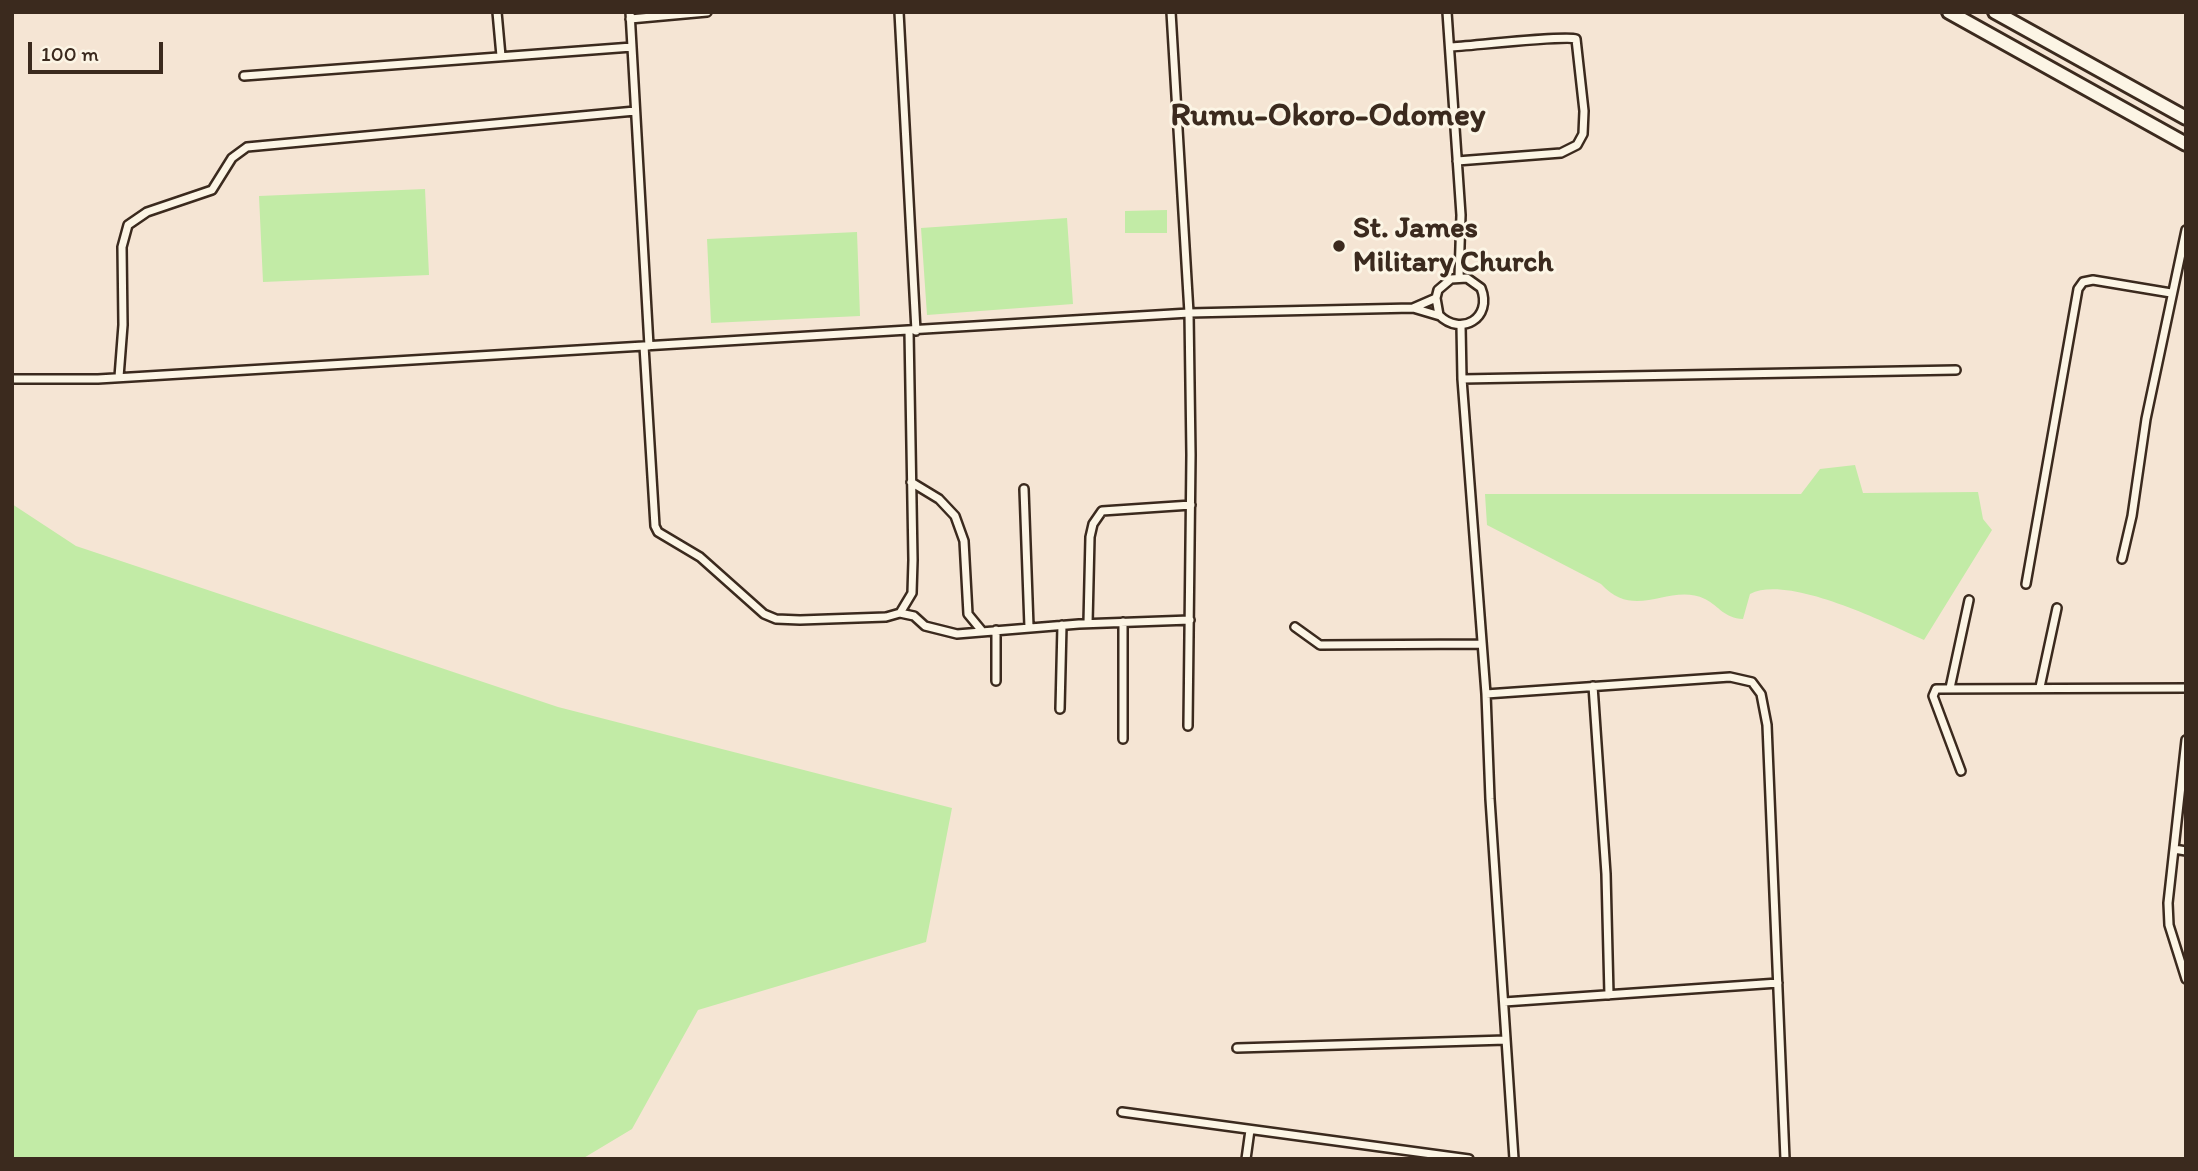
<!DOCTYPE html>
<html>
<head>
<meta charset="utf-8">
<style>
	body { margin:0 }
	#map { position:relative; width:2198px; height:1171px; overflow:hidden; background:#f5e5d4; font-family:Itim,sans-serif }
	canvas { display:block }
	.frame { position:absolute; inset:0; border:14px solid #3b2a1e; pointer-events:none }
	.scale { position:absolute; left:28px; top:42px; width:135px; height:32px; box-sizing:border-box; border:4px solid #3b2a1e; border-top:0; padding-left:9px; font-size:21px; line-height:24px; white-space:nowrap; color:#3b2a1e; -webkit-text-stroke:5px #fcf5e5; paint-order:stroke }
</style>
</head>
<body>
<div id="map">
<canvas width="2198" height="1171"></canvas>
<div class="frame"></div>
<div class="scale">100 m</div>
</div>
<script>
const ctx = document.querySelector('canvas').getContext('2d');
ctx.lineJoin = 'round';
function paint(path, color) { ctx.fillStyle = color; ctx.fill(path, 'evenodd'); }
function stroke(path, color, width, dash) { ctx.strokeStyle = color; ctx.lineWidth = width; ctx.lineCap = dash ? 'butt' : 'round'; ctx.setLineDash(dash || []); ctx.stroke(path); }
function label(font, color, halo, rows, align = 'center') {
  ctx.font = font + ' Itim,sans-serif'; ctx.lineWidth = 6; ctx.setLineDash([]); ctx.textBaseline = 'middle'; ctx.strokeStyle = halo; ctx.fillStyle = color; for (const [text, x, y, turn = 0] of rows) {
    ctx.save(); ctx.translate(x, y); ctx.rotate((+turn || 0) * Math.PI / 180); ctx.textAlign = isNaN(turn) ? turn : align; if (halo) ctx.strokeText(text, 0, 0); ctx.fillText(text, 0, 0); ctx.restore();
  }
}
paint(new Path2D(`
	M425 189 429 275 263 282 259 196Z
	M1167 210V233H1125V211Z
	M1067 218 1073 304 927 315 921 228Z
	M857 232 860 316 711 323 707 239Z
	M1855 465 1863 493 1978 492 1983 519 1992 530 1924 640C1886 623 1788 574 1750 594L1743 619C1724 618 1720 607 1705 599 1669 582 1636 622 1601 584L1487 525 1485 494H1801L1820 469Z
	M12 504 76 546 558 707 952 808 926 942 698 1010 632 1129 582 1159H12Z`), '#c2eba6');
const street = new Path2D(`
	M497 12 501 56
	M630 12 649 346
	M899 12 916 331
	M1171 12 1189 313 1191 455 1188 726
	M1447 12 1461 215 1459 277
	M630 19 707 12
	M1450 47C1470 46 1566 35 1576 39L1584 111 1583 134 1577 145 1561 153 1457 161
	M244 76 632 47
	M1413 308 1436 298 1438 290 1451 279 1467 278 1481 288C1493 318 1461 337 1439 315L1436 298
	M1461 326 1462 379 1486 694 1490 799 1514 1159
	M644 346 655 526 658 532 700 557 764 614 776 619 800 620 886 617 900 613 914 616 925 626 957 634 1079 624 1190 620
	M119 377 123 325 122 247 128 225 147 212 212 190 232 158 247 147 635 111
	M12 379H98L1189 313 1413 308 1440 316
	M1462 379 1956 370
	M911 482 939 499 955 516 964 541 968 614 982 631
	M1024 489 1029 627
	M2122 559 2132 516 2146 419 2186 230
	M2026 584 2078 289 2083 282 2093 280 2171 293
	M900 613 912 593 913 560 909 331
	M1088 623 1090 537 1093 524 1102 511 1191 505
	M1295 627 1320 645 1481 644
	M996 681V630
	M1593 686 1606 874 1609 995
	M2040 687 2057 608
	M1950 688 1969 600
	M1486 694 1730 677 1752 682 1761 694 1767 725 1785 1159
	M1060 709 1062 625
	M1123 739V622
	M2186 740 2168 903 2169 925 2186 979
	M1961 771 1933 696 1936 689 2186 688
	M2174 849 2186 851
	M1504 1002 1778 983
	M1237 1048 1506 1040
	M1122 1112 1469 1159
	M1246 1159 1250 1130`);
const primary = new Path2D(`
	M1949 12 2186 144
	M1995 12 2186 118`);
stroke(street, '#3b2a1e', 12);
stroke(primary, '#3b2a1e', 18);
stroke(street, '#fcf5e5', 7);
stroke(primary, '#fcf5e5', 12);
for (const [x, y, r, color] of [
	[1339,246,7,"#3b2a1e"]
]) { const dot = new Path2D(); dot.arc(x, y, r, 0, 2 * Math.PI); ctx.fillStyle = color; ctx.fill(dot); stroke(dot, '#fcf5e5', 2.5); }
label('bold 30px', '#3b2a1e', '#fcf5e5', [
	["St. James",1353,229],
	["Military Church",1353,263]
], 'left');
label('bold 33px', '#3b2a1e', '#fcf5e5', [
	["Rumu-Okoro-Odomey",1328,117]
]);
</script>
</body>
</html>
